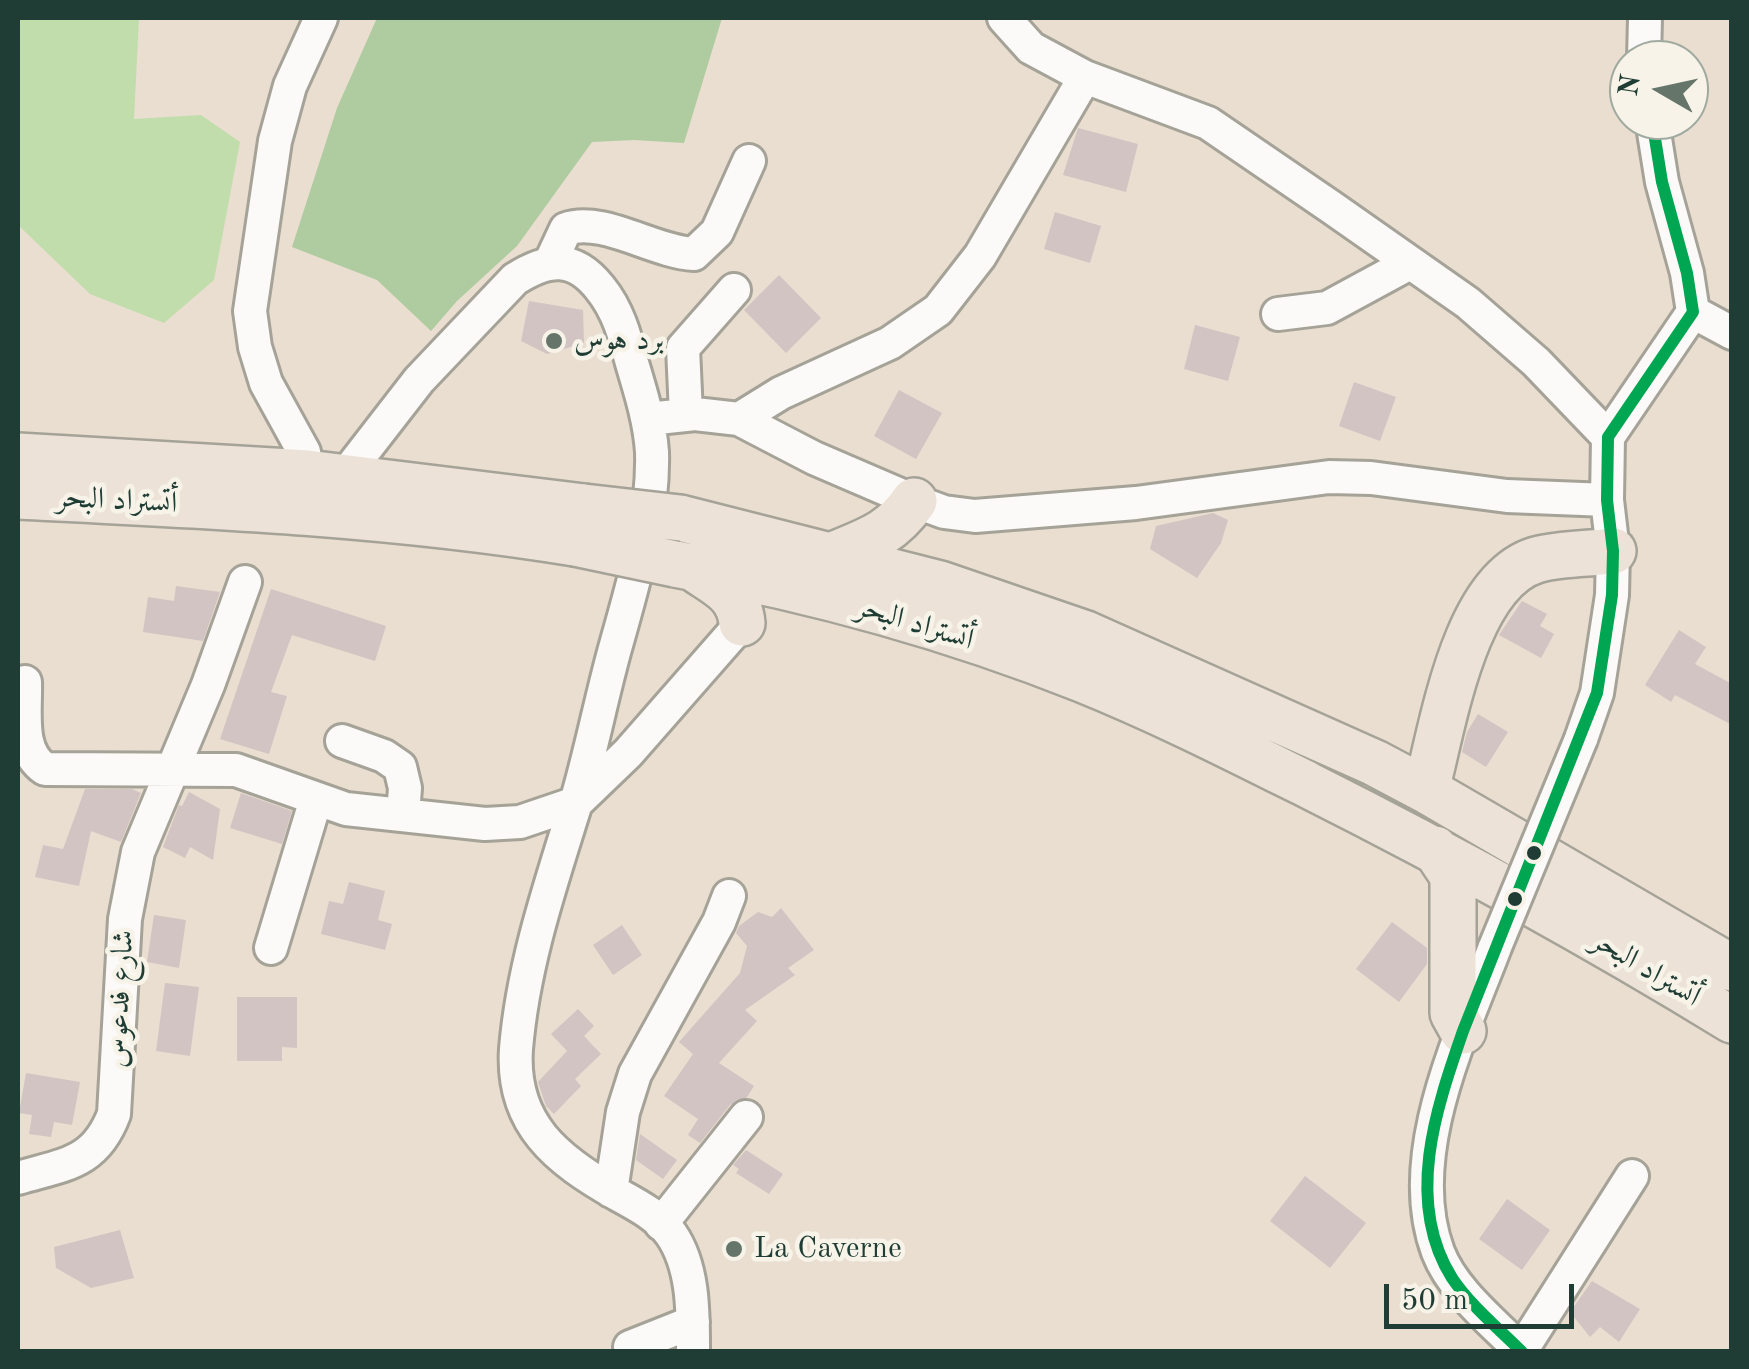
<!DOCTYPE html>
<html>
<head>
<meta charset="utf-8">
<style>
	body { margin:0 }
	#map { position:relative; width:1749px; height:1369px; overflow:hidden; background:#e9decf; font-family:"Old Standard TT",serif }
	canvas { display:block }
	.frame { position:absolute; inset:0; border:20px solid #1f3d34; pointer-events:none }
	.north { position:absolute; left:1609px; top:40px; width:100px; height:100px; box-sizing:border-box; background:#f7f3e8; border:2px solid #a1aaa0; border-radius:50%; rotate:279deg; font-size:28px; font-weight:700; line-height:40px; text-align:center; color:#1f3d34 }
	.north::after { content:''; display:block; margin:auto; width:35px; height:45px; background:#66756a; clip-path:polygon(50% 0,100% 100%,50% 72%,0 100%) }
	.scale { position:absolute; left:1384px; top:1284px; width:190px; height:45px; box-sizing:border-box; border:5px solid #1f3d34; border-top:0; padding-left:12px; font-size:30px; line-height:35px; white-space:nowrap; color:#1f3d34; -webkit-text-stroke:8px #f7f3e8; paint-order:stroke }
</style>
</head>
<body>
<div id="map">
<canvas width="1749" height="1369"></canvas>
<div class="frame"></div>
<div class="north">N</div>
<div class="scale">50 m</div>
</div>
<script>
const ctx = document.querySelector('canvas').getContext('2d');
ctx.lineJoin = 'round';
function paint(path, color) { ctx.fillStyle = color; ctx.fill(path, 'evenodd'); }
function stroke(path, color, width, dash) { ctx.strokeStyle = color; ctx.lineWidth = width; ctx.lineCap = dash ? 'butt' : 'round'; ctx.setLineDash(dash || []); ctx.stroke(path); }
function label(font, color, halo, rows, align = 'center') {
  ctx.font = font + ' "Old Standard TT",Amiri,serif'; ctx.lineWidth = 9; ctx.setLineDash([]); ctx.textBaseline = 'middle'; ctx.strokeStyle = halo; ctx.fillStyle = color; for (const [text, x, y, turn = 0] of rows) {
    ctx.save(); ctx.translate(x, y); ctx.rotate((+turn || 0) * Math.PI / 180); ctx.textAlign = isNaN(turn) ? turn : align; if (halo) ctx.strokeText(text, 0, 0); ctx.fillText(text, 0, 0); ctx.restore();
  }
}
paint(new Path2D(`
	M18 18H139L134 119 201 115 240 142 214 280 164 323 90 294 18 225Z`), '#c1ddac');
paint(new Path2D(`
	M377 18H722L684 143 634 140 592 142 517 246 457 301 431 331 377 280 292 247 337 108Z`), '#afcba0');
paint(new Path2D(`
	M1078 128 1138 144 1126 192 1063 175Z
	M1055 212 1101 226 1090 263 1044 249Z
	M779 275 821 318 786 353 744 310Z
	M529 301 583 310 584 343 547 354 521 341Z
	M1195 325 1240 337 1228 381 1184 369Z
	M1354 382 1396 397 1380 441 1339 426Z
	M899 390 942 413 916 459 874 436Z
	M1213 513 1228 520 1221 543 1197 578 1150 549 1156 526Z
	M176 586 220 592 203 641 143 632 148 597 174 601Z
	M271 589 386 626 375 661 292 635 271 692 287 696 269 754 220 739Z
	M1522 601 1547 614 1540 626 1554 634 1541 658 1499 635Z
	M1679 630 1706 647 1695 664 1732 684V725L1675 695 1671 702 1645 685Z
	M1478 714 1508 732 1486 767 1462 752 1467 732Z
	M85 789H132L141 793 121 842 91 831 79 886 35 877 43 845 63 849Z
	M189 792 220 809 213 860 190 847 185 858 163 847 179 805 182 806Z
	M241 793 292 811 282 844 230 828Z
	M349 882 385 891 378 920 392 924 385 950 321 934 329 901 343 904Z
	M781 908 814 950 788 968 795 975 745 1010 757 1021 719 1063 754 1086 747 1097 730 1105 700 1143 688 1135 698 1119 664 1096 693 1054 679 1042 740 973 747 946 736 933 739 926 758 912 772 917Z
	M154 915 186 920 179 968 147 962Z
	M1392 922 1427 948V964L1399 1002 1356 969Z
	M622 925 642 955 613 975 593 945Z
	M165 983 199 987 190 1056 156 1051Z
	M237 997H297V1048L282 1047V1061H237Z
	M578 1009 594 1026 584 1036 601 1054 575 1079 581 1086 554 1114 546 1106 538 1082 567 1051 551 1034Z
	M26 1073 80 1082 72 1125 54 1122 51 1137 29 1134 32 1115 19 1113Z
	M640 1134 677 1160 663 1179 636 1160Z
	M746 1150 783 1174 769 1194 736 1173 739 1169 733 1165Z
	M1305 1176 1366 1223 1330 1268 1270 1221Z
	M1507 1199 1550 1230 1522 1270 1479 1239Z
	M120 1230 134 1278 91 1288 56 1268 54 1247Z
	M1592 1281 1640 1309 1619 1342 1600 1327 1590 1337 1570 1312Z`), '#d2c4c3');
const minor = new Path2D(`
	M1004 18 1031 48 1085 77 1208 123 1331 207 1468 303 1536 362 1608 437
	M1644 60 1645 18
	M551 261 566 229C602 216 654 252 694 254L717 232 749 161
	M1693 312 1732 333
	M1278 314 1327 308 1410 263
	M686 414 683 348 734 290
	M648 419 695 414 739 419 814 458 914 501 944 512 975 516 1136 503 1329 477 1371 478 1507 496 1607 500
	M739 419 781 393 890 343 938 310 980 256 1085 77
	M307 473 304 452 266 383 255 347 250 311 275 141 290 86 321 18
	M343 478 419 380 515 279C548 258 574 255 600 288 618 310 625 336 632 363 641 393 650 422 652 452 654 516 633 584 616 645 601 698 591 753 575 806 550 886 523 965 516 1049 511 1124 557 1160 617 1194 637 1205 657 1215 671 1234 694 1267 693 1314 693 1352
	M25 682C26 712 18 751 45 769L236 770 346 809 485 824 520 822 576 803 628 753 742 623
	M1581 739 1597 693 1612 595 1613 551 1607 500 1608 437 1693 312 1687 273 1662 182 1652 120
	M342 741 384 756 400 767 405 788 403 815
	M1495 947C1461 1037 1402 1156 1438 1252 1453 1291 1493 1322 1522 1352
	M271 948 316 799
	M18 1178C65 1164 95 1164 114 1114L125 919 138 852 208 685 245 582
	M611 1191 623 1112 635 1074 719 922 729 896
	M661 1224 746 1117
	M630 1347 693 1322
	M1521 1351 1632 1176`);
const highway = new Path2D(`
	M18 456 307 473 584 507
	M18 496C204 505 390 513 575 543
	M680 518 940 584 1086 634 1375 763 1426 790 1732 968
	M833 555C869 540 891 534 914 501
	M675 564C813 589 951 627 1082 679 1159 710 1234 748 1308 785 1453 858 1593 935 1732 1020
	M698 571C720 586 739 594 742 623
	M1426 790C1443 726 1464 582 1536 560 1560 553 1588 554 1613 551
	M1435 849 1453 876V1013L1463 1031`);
stroke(minor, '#a5a298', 38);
stroke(highway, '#a5a298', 50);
stroke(minor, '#fcfaf8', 32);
stroke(highway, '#ece2d8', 45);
const minorBridge = new Path2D(`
	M1495 947 1581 739`);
const highwayBridge = new Path2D(`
	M584 507 680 518
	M575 543 675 564`);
stroke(minorBridge, '#a5a298', 38, []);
stroke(highwayBridge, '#a5a298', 50, []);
stroke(minorBridge, '#fcfaf8', 32);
stroke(highwayBridge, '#ece2d8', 45);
stroke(new Path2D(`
	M1522 1352C1499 1329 1470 1305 1452 1278 1404 1201 1436 1109 1463 1031L1597 693 1612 595 1613 551 1607 500 1608 437 1693 312 1687 273 1662 182 1652 120`), '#00a651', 12);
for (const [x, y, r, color] of [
	[554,341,10,"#66756a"],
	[1534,853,9,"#1f3d34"],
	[1515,899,9,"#1f3d34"],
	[734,1249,10,"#66756a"]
]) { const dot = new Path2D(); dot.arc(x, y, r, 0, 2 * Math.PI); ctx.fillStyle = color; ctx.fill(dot); stroke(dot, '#f7f3e8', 4); }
label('30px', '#1f3d34', '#f7f3e8', [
	["برد هوس",574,341],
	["La Caverne",754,1249]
], 'left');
label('30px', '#1f3d34', '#f7f3e8', [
	["أتستراد البحر",117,501,3],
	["أتستراد البحر",915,624,17],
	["أتستراد البحر",1646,969,31],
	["شارع فدعوس",121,999,-87]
]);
</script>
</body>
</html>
